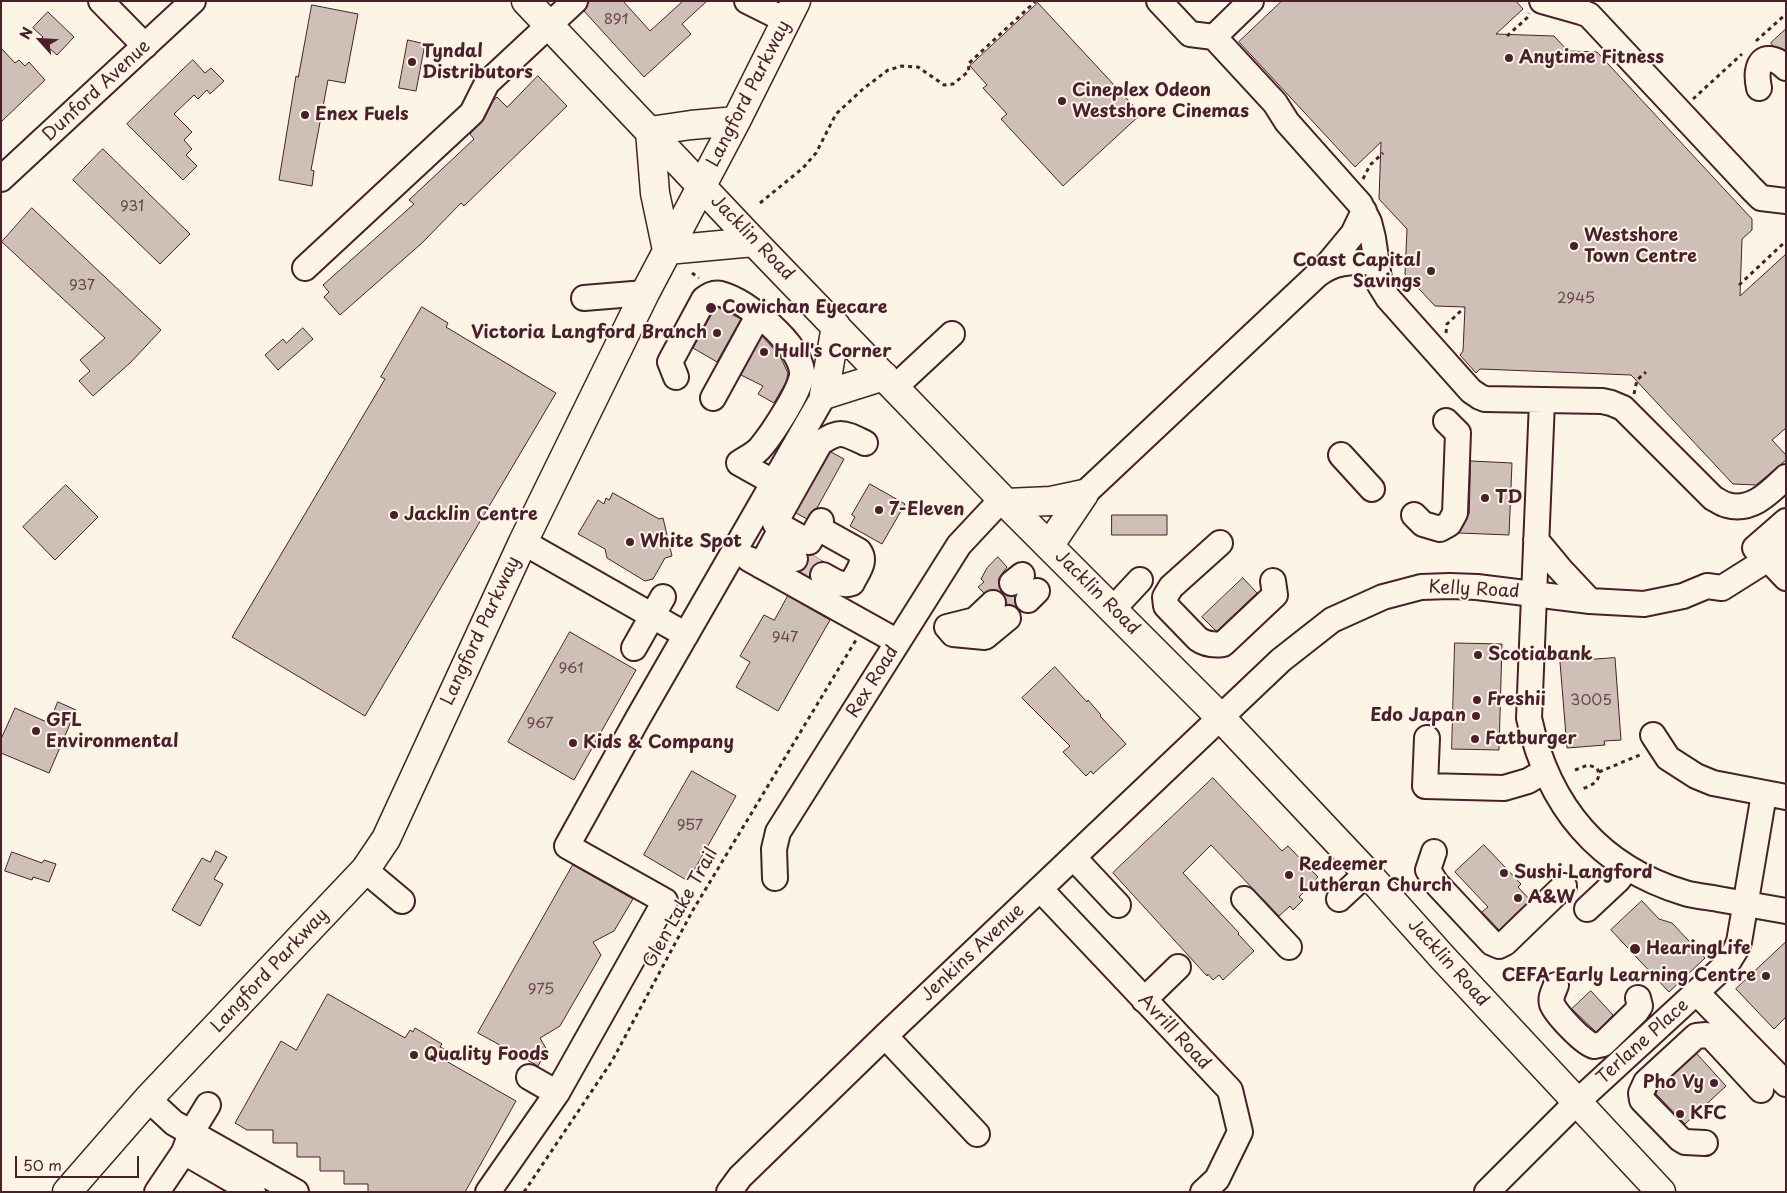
<!DOCTYPE html>
<html>
<head>
<meta charset="utf-8">
<style>
	body { margin:0 }
	#map { position:relative; width:1787px; height:1193px; overflow:hidden; background:#fcf5e5; font-family:"Playpen Sans",sans-serif }
	canvas { display:block }
	.frame { position:absolute; inset:0; border:2px solid #4a1f2b; pointer-events:none }
	.north { position:absolute; left:15px; top:15px; width:50px; height:50px; -webkit-text-stroke:4px #fcf5e5; paint-order:stroke; rotate:296deg; font-size:14px; font-weight:700; line-height:20px; text-align:center; color:#4a1f2b }
	.north::after { content:''; display:block; margin:auto; width:18px; height:22px; background:#4a1f2b; clip-path:polygon(50% 0,100% 100%,50% 72%,0 100%) }
	.scale { position:absolute; left:15px; top:1156px; width:124px; height:22px; box-sizing:border-box; border:2px solid #4a1f2b; border-top:0; padding-left:6px; font-size:15px; line-height:18px; white-space:nowrap; color:#4a1f2b; -webkit-text-stroke:4px #fcf5e5; paint-order:stroke }
</style>
</head>
<body>
<div id="map">
<canvas width="1787" height="1193"></canvas>
<div class="frame"></div>
<div class="north">N</div>
<div class="scale">50 m</div>
</div>
<script>
const ctx = document.querySelector('canvas').getContext('2d');
ctx.lineJoin = 'round';
function paint(path, color) { ctx.fillStyle = color; ctx.fill(path, 'evenodd'); }
function stroke(path, color, width, dash) { ctx.strokeStyle = color; ctx.lineWidth = width; ctx.lineCap = dash ? 'butt' : 'round'; ctx.setLineDash(dash || []); ctx.stroke(path); }
function label(font, color, halo, rows, align = 'center') {
  ctx.font = font + ' "Playpen Sans",sans-serif'; ctx.lineWidth = 4; ctx.setLineDash([]); ctx.textBaseline = 'middle'; ctx.strokeStyle = halo; ctx.fillStyle = color; for (const [text, x, y, turn = 0] of rows) {
    ctx.save(); ctx.translate(x, y); ctx.rotate((+turn || 0) * Math.PI / 180); ctx.textAlign = isNaN(turn) ? turn : align; if (halo) ctx.strokeText(text, 0, 0); ctx.fillText(text, 0, 0); ctx.restore();
  }
}
const building = new Path2D(`
	M590 1H623L650 31 683 1H707L682 24 691 34 644 77 584 11Z
	M1282 1H1516L1523 9 1496 34 1554 36 1568 51 1597 52 1752 219V230L1742 239 1740 296 1786 254V428L1772 440 1786 455V460L1756 485 1733 484 1631 375 1480 369 1476 373 1460 355 1463 351 1465 307 1435 306 1405 274 1407 229 1379 199 1381 142 1355 167 1239 42Z
	M1038 3 1141 114 1063 186 1001 119 1007 114 983 88 987 85 970 66Z
	M312 5 358 14 345 83 328 80 311 170 314 171 312 186 279 180 296 76 298 77Z
	M48 12 74 37 57 55 40 40 43 37 33 28Z
	M1786 29V50L1773 46 1771 43Z
	M408 40 425 44 416 91 399 88Z
	M1 48 15 63 19 60 25 66 29 62 45 80 1 122Z
	M193 60 205 73 211 68 224 81 210 94 207 90 198 99 194 95 174 114 192 132 184 140 192 149 186 155 197 166 183 180 127 124Z
	M538 76 567 106 464 206 461 203 422 243 340 315 324 297 329 292 323 285 414 204 409 200 474 139 470 134 484 119 493 101 497 97 507 107Z
	M103 149 190 234 160 264 73 180Z
	M32 208 161 330 131 362 93 396 79 381 90 371 80 360 105 338 2 242Z
	M422 307 448 323 446 327 556 393 365 716 232 637 385 379 381 377Z
	M717 307 741 319 717 362 693 348 715 308Z
	M303 328 313 339 278 370 265 355 283 339 286 343Z
	M762 336 780 356 788 373 786 382 774 403 758 394 763 386 741 375Z
	M831 452 844 459 817 508 814 509 807 519 796 513Z
	M1471 461 1512 463 1509 535 1459 533 1469 514Z
	M870 484 905 504 882 544 850 526 855 517 852 515Z
	M66 485 98 517 55 560 23 527Z
	M613 493 659 519 663 518 672 556 665 558 653 579 645 581 607 558 605 549 578 534 598 500 604 504 606 498 609 500Z
	M1112 515H1167V535H1112Z
	M808 555H812L824 562 815 564 811 569 809 575 802 571 807 565Z
	M998 557 1007 567 999 578V586L1001 591 1007 596H1015V603L1017 608 1012 605 1006 604V599L1003 594 997 590H990L984 593 978 587 984 582 981 579 987 568Z
	M1243 578 1257 593 1217 631 1215 630 1202 617Z
	M788 596 830 620 778 711 736 687 750 662 740 656 764 615 774 620Z
	M570 632 636 670 574 780 508 742Z
	M1455 643 1502 644 1499 750 1452 749Z
	M1615 658 1621 740 1604 741 1605 745 1567 748 1560 662Z
	M1055 667 1087 702 1088 700 1101 715 1100 716 1126 744 1093 774 1091 771 1086 776 1063 752 1070 746 1022 698Z
	M58 702 76 710 49 773 1 753V739L15 708 49 723Z
	M692 771 736 796 688 881 644 855Z
	M1213 778 1282 851 1288 846 1318 877 1299 897 1303 900 1293 910 1290 906 1279 916 1211 845 1183 873 1239 933 1238 934 1254 951 1223 980 1219 975 1213 980 1208 974 1207 976 1113 873Z
	M1484 845 1521 884 1518 887 1530 900 1499 930 1482 912 1488 907 1455 872Z
	M216 851 227 857 214 879 223 884 200 926 172 910 202 858 210 862Z
	M12 852 42 863 44 860 56 864 49 882 33 877 32 880 5 871Z
	M573 865 633 899 614 931 593 942 601 955 560 1026 540 1038 547 1050 538 1066 478 1033Z
	M1642 901 1659 919 1672 923 1705 958 1669 992 1611 930Z
	M1786 942V1017L1774 1029 1736 989Z
	M1591 991 1613 1015 1596 1032 1572 1009Z
	M328 994 405 1038 410 1030 413 1032 415 1028 442 1044 440 1047 444 1049 439 1057 516 1101 465 1192H368V1184H344V1171H320V1157H297V1143H273V1130H247L235 1123 281 1041 296 1050Z
	M1697 1054 1726 1086 1685 1124 1656 1094 1657 1090Z`);
paint(building, '#cfc0b7');
stroke(building, '#4a1f2b', 1);
stroke(new Path2D(`
	M795 559 823 575`), '#d8cac0', 24, [24, 12]);
const minor = new Path2D(`
	M101 1 145 46
	M747 1 787 21
	M1159 1 1190 34 1214 37 1275 103 1287 122 1360 204 1369 222 1373 238 1380 285 1388 298 1471 391 1480 397 1485 399 1602 401 1611 403 1623 408 1713 498C1717 500 1722 504 1727 505 1752 512 1770 492 1786 477
	M1542 1 1581 12 1589 15 1751 188 1761 198 1786 201
	M1214 37 1251 1
	M1759 88C1758 83 1757 76 1758 71 1761 52 1777 59 1786 68
	M1 179 193 1
	M305 268 472 113 487 83 575 1
	M1324 269 1353 234 1364 211
	M584 298 645 293
	M676 377 670 362 704 299C709 295 714 292 721 294 748 301 798 343 802 371 805 385 771 435 761 447 756 454 746 458 739 463L773 482
	M895 387 952 334
	M713 398 758 316
	M1542 401 1529 718C1548 805 1598 867 1685 893 1695 896 1707 897 1718 899 1741 903 1763 907 1786 911
	M1341 455 1372 489
	M1084 494 1317 275C1336 260 1353 262 1376 262
	M1414 515 1423 524 1440 529 1449 524 1455 513 1458 433 1446 421
	M782 527 809 542 821 521
	M818 528 859 551C867 562 857 572 852 583 841 587 833 580 823 575
	M1536 540 1560 569 1590 601
	M523 542 686 635
	M1220 543 1171 587 1165 597 1166 606 1198 639C1205 644 1215 645 1223 644L1275 595 1273 581
	M772 546 795 559
	M1755 548 1786 521
	M749 559 898 642
	M1768 559 1786 578
	M761 566 782 527 775 523 820 443C840 429 844 433 865 443
	M1012 583 1022 575
	M1028 600 1037 591
	M993 603 975 620 947 627 953 634 985 637 1008 618
	M1113 609 1140 580
	M634 648 663 597
	M1653 735 1668 758 1696 776 1713 783 1786 797
	M1427 738 1425 786 1504 788 1528 781 1545 771
	M1434 852 1428 870 1436 883 1492 943 1499 946 1505 943 1564 886
	M1074 858 1118 905
	M365 870 402 901
	M775 878 774 849 778 832 959 545 1002 499
	M1041 890 1230 1090 1240 1132 1217 1179 1203 1192
	M1244 899 1289 947
	M1339 899 1367 873
	M1587 909 1618 880 1627 868
	M1556 985C1554 991 1550 997 1552 1004 1556 1014 1584 1044 1594 1046L1603 1044 1636 1012 1640 1006 1638 998
	M1697 993 1786 1084
	M1144 1000 1178 967
	M885 1036 977 1134
	M529 1077 557 1093
	M148 1099 174 1123 296 1192
	M1705 1143 1685 1142 1680 1139 1642 1100 1641 1093 1646 1082 1696 1036 1706 1035 1712 1037 1761 1090
	M184 1152 253 1192
	M157 1192 184 1152 191 1133 208 1105
	M488 1192 557 1093 665 901 567 846 638 718 824 395
	M729 1192 740 1177 885 1036 1281 660 1332 620 1383 597 1421 587 1450 586 1477 587 1590 601 1644 604 1683 596 1707 586 1722 588 1768 559 1786 542
	M1487 1192 1577 1102 1727 964 1735 951 1739 942 1764 794`);
const major = new Path2D(`
	M526 1 754 242 1002 499 1221 718 1367 873 1443 958 1661 1192
	M650 131 655 193 667 250
	M650 131 691 125 736 121
	M667 250 754 242
	M836 326 824 395 884 376
	M1006 503 1051 501 1084 494
	M1049 546 1084 494
	M67 1192 148 1099 365 870 386 839 523 542 645 293 736 121 796 1`);
stroke(minor, '#4a1f2b', 28);
stroke(major, '#4a1f2b', 31);
stroke(new Path2D(`
	M1507 36 1528 17 1529 13
	M1756 41 1786 14
	M1693 99 1742 54
	M1363 179 1370 165 1383 153
	M760 203 803 168 816 153 836 114 863 89 888 70 902 66 918 67 944 85 953 84 969 71 968 64 1036 1
	M692 273 699 278
	M1739 285 1786 241
	M1446 333 1447 324 1464 308
	M1634 394 1637 380 1646 372
	M1575 770 1588 765 1597 768C1603 781 1592 785 1582 789
	M1599 772 1642 754
	M524 1192 612 1061 693 910 856 640`), '#4a1f2b', 3, [4, 4]);
stroke(minor, '#fcf5e5', 24);
stroke(major, '#fcf5e5', 28);
for (const [x, y, r, color] of [
	[1509,58,5,"#4a1f2b"],
	[412,62,5,"#4a1f2b"],
	[1062,101,5,"#4a1f2b"],
	[305,115,5,"#4a1f2b"],
	[1574,246,5,"#4a1f2b"],
	[1431,271,5,"#4a1f2b"],
	[711,308,6,"#4a1f2b"],
	[717,333,5,"#4a1f2b"],
	[764,352,5,"#4a1f2b"],
	[1485,498,5,"#4a1f2b"],
	[879,510,5,"#4a1f2b"],
	[394,515,5,"#4a1f2b"],
	[630,542,5,"#4a1f2b"],
	[1478,655,5,"#4a1f2b"],
	[1477,700,5,"#4a1f2b"],
	[1476,716,5,"#4a1f2b"],
	[36,731,5,"#4a1f2b"],
	[1475,739,5,"#4a1f2b"],
	[573,743,5,"#4a1f2b"],
	[1504,873,5,"#4a1f2b"],
	[1289,875,5,"#4a1f2b"],
	[1518,898,5,"#4a1f2b"],
	[1635,949,6,"#4a1f2b"],
	[1766,976,5,"#4a1f2b"],
	[414,1055,5,"#4a1f2b"],
	[1714,1083,5,"#4a1f2b"],
	[1680,1114,5,"#4a1f2b"]
]) { const dot = new Path2D(); dot.arc(x, y, r, 0, 2 * Math.PI); ctx.fillStyle = color; ctx.fill(dot); stroke(dot, '#fcf5e5', 2); }
label('15px', '#6b474e', null, [
	["891",616,20],
	["931",132,207],
	["937",82,286],
	["2945",1576,299],
	["947",785,638],
	["961",571,669],
	["3005",1591,701],
	["967",540,724],
	["957",690,826],
	["975",541,990]
]);
label('bold 18px', '#4a1f2b', '#fcf5e5', [
	["Tyndal",422,52],
	["Distributors",422,73],
	["Anytime Fitness",1519,58],
	["Cineplex Odeon",1072,91],
	["Westshore Cinemas",1072,112],
	["Enex Fuels",315,115],
	["Westshore",1584,236],
	["Town Centre",1584,257],
	["Coast Capital",1421,261,"right"],
	["Savings",1421,282,"right"],
	["Cowichan Eyecare",722,308],
	["Victoria Langford Branch",707,333,"right"],
	["Hull's Corner",774,352],
	["TD",1495,498],
	["7-Eleven",889,510],
	["Jacklin Centre",404,515],
	["White Spot",640,542],
	["Scotiabank",1488,655],
	["Freshii",1487,700],
	["Edo Japan",1466,716,"right"],
	["GFL",46,721],
	["Environmental",46,742],
	["Fatburger",1485,739],
	["Kids & Company",583,743],
	["Redeemer",1299,865],
	["Lutheran Church",1299,886],
	["Sushi Langford",1514,873],
	["A&W",1528,898],
	["HearingLife",1646,949],
	["CEFA Early Learning Centre",1756,976,"right"],
	["Quality Foods",424,1055],
	["Pho Vy",1704,1083,"right"],
	["KFC",1690,1114]
], 'left');
label('18px', '#4a1f2b', '#fcf5e5', [
	["Dunford Avenue",97,91,-43],
	["Langford Parkway",749,94,-63],
	["Jacklin Road",752,238,46],
	["Kelly Road",1474,590,3],
	["Jacklin Road",1097,593,45],
	["Langford Parkway",481,631,-65],
	["Rex Road",873,682,-58],
	["Glen Lake Trail",681,908,-61],
	["Jenkins Avenue",973,953,-43],
	["Jacklin Road",1448,963,48],
	["Langford Parkway",270,971,-47],
	["Avrill Road",1174,1032,47],
	["Terlane Place",1643,1042,-42]
]);
</script>
</body>
</html>
